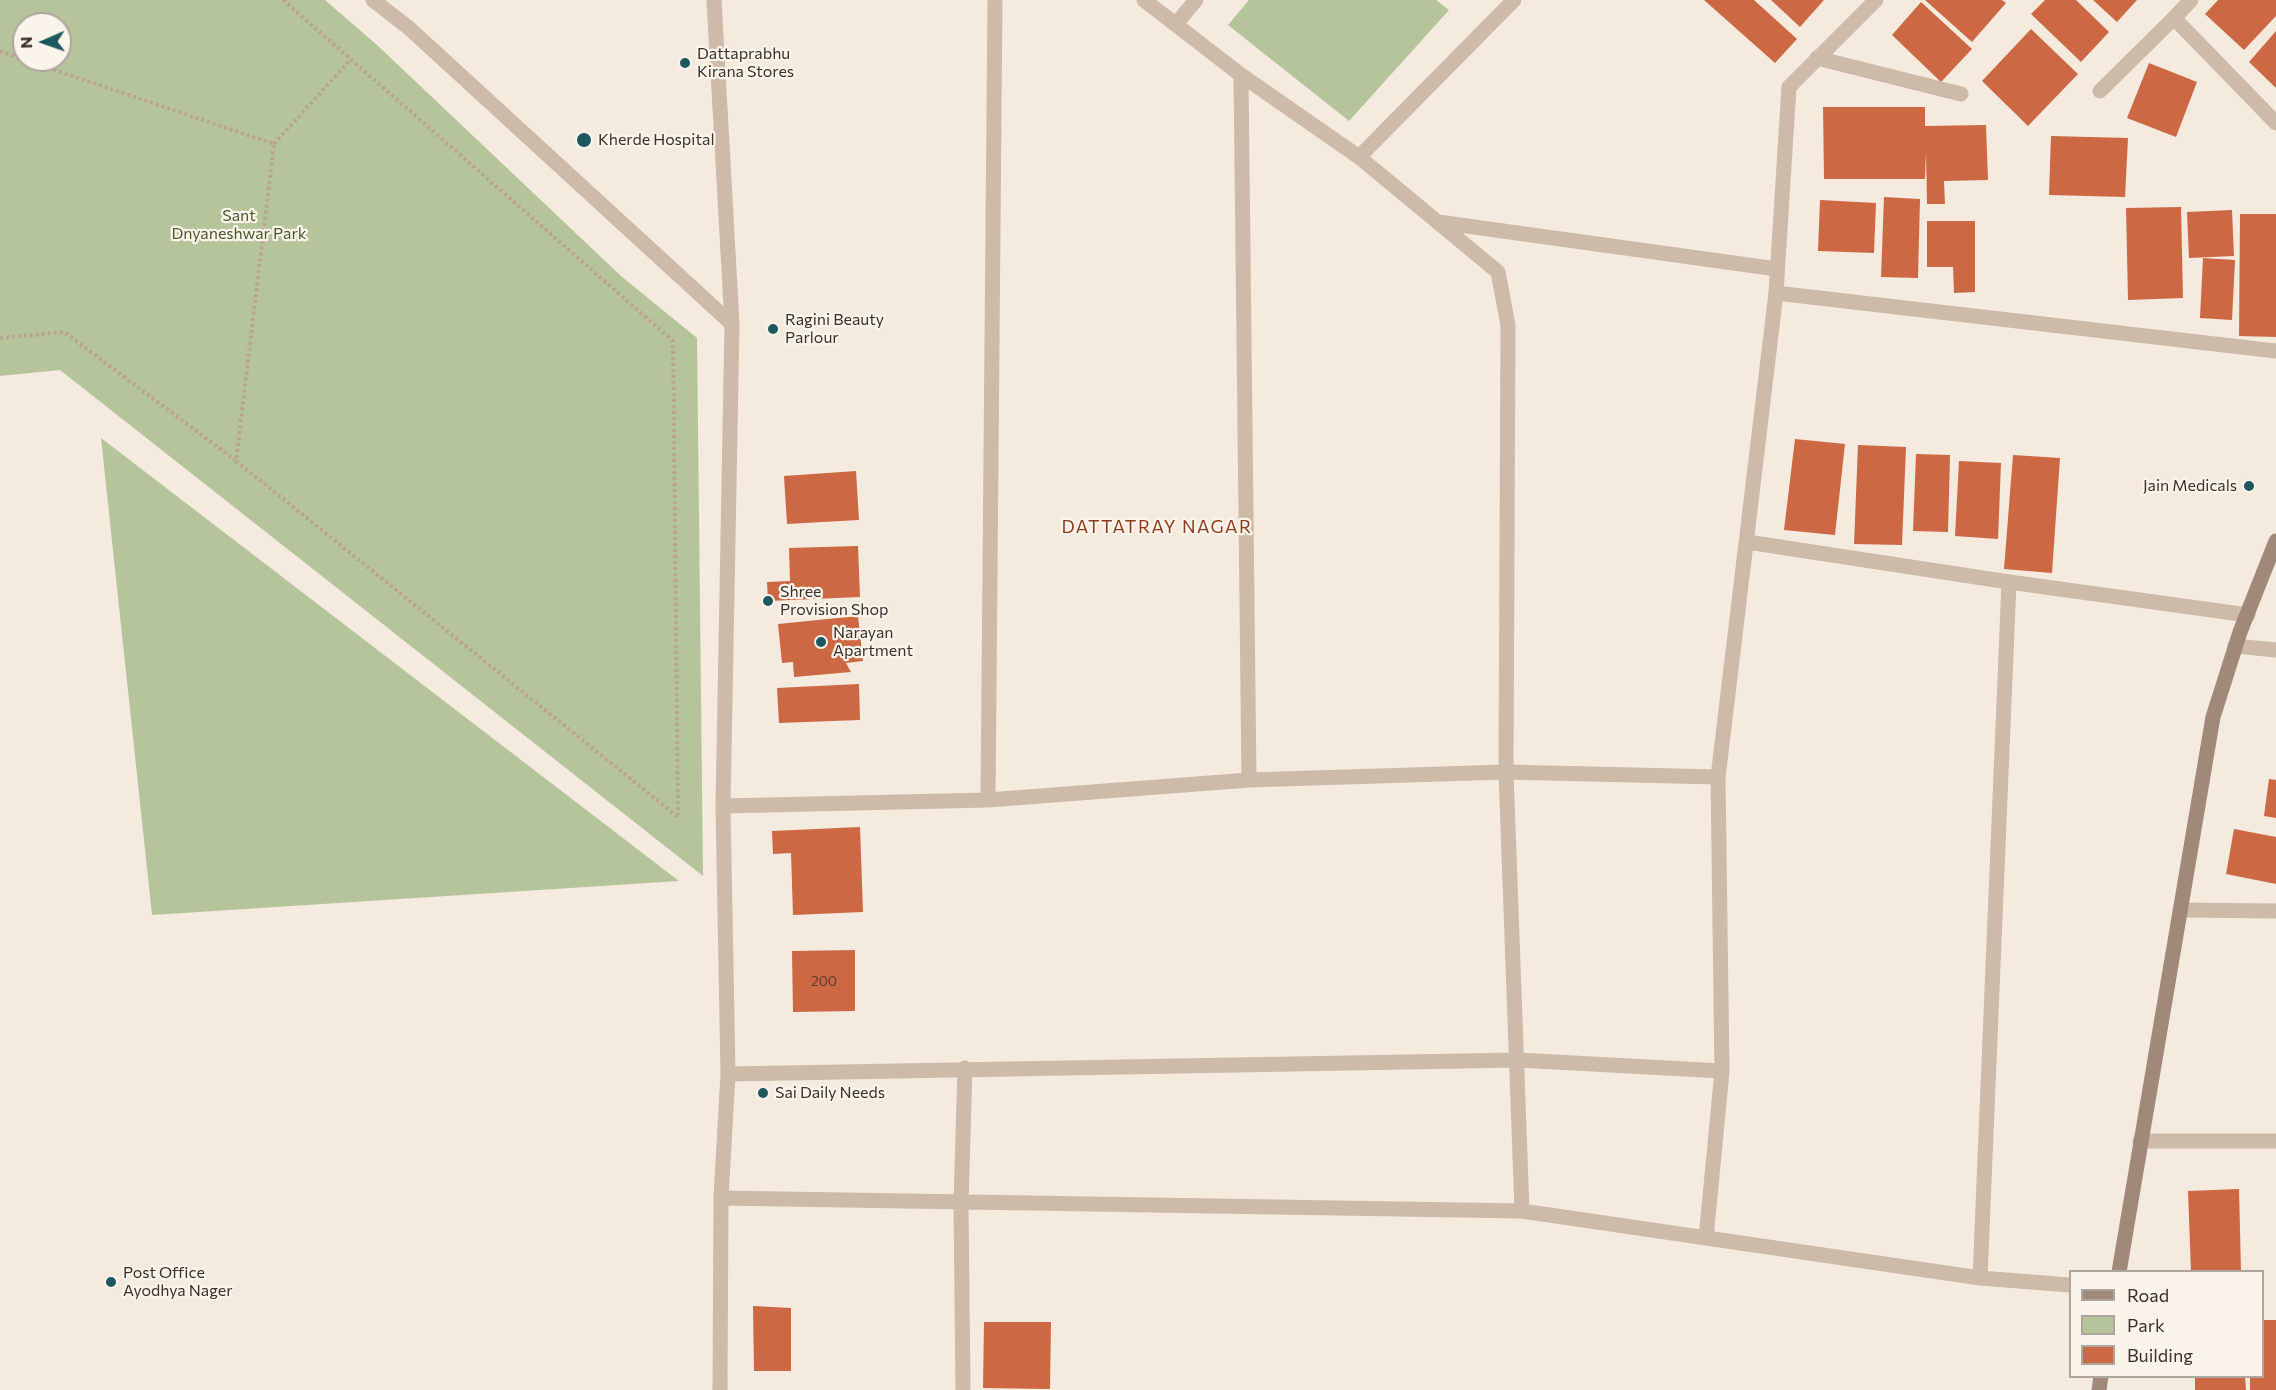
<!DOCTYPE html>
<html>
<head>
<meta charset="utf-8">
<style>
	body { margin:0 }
	#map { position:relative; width:2276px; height:1390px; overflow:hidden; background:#f4eade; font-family:Commissioner,sans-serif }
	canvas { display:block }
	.legend { position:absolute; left:2069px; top:1270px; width:195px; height:108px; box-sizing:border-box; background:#fbf4eb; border:2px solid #aea59d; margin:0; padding:8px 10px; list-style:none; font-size:18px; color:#3a2f29 }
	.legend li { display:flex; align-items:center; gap:12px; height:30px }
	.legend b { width:30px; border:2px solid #aea59d }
	.north { position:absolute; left:12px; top:12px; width:60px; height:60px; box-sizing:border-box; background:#fbf4eb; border:2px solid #aea59d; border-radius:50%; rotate:268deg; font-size:16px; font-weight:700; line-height:24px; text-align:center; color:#3a2f29 }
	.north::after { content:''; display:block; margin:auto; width:21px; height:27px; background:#1c585e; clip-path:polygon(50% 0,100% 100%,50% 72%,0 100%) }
</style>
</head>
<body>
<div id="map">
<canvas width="2276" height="1390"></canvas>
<ul class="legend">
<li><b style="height:8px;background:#a18979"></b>Road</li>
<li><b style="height:16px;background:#b6c49c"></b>Park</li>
<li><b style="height:16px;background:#cc6843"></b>Building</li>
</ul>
<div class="north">N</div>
</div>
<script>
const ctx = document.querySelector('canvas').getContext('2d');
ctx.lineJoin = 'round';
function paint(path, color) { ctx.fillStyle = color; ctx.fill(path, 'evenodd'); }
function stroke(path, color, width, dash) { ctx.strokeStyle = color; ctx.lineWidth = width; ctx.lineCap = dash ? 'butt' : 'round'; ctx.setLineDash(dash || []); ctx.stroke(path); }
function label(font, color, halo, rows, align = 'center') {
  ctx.font = font + ' Commissioner,sans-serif'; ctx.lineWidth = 4.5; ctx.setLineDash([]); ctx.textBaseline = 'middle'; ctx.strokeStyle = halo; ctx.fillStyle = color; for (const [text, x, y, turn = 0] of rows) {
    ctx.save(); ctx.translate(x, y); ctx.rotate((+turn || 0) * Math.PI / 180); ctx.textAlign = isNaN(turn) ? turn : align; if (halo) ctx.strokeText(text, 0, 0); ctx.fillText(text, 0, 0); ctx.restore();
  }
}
paint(new Path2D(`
	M0 0H325L377 45 621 276 697 338 703 876 60 370 0 376ZM24 24H60V60H24Z
	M1249 0H1436L1449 10 1349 121 1228 25Z
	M101 438 679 881 152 915Z`), '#b6c49c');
paint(new Path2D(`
	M1704 0H1754L1797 39 1775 63Z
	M1771 0H1824L1800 27Z
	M1925 0H2002L2006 3 1972 42Z
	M2045 0H2076L2109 32 2081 62 2031 14Z
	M2093 0H2137L2117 22Z
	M2218 0H2276V16L2244 50 2205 14Z
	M1921 2 1972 49 1941 82 1892 35Z
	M2031 29 2078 74 2028 126 1982 81Z
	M2276 31V88L2249 62Z
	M2149 63 2197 82 2176 137 2127 118Z
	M1823 107H1925V126L1986 125 1988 180 1944 181 1945 204H1927L1926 151 1925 179H1824Z
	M2051 136 2128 138 2125 197 2049 195Z
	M1884 197 1920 199 1918 278 1881 277Z
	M1820 200 1876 203 1874 253 1818 251Z
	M2181 207 2183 298 2128 300 2126 208Z
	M2232 210 2234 256 2189 258 2187 212Z
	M2240 214H2276V337L2239 336Z
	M1927 221H1975V292L1954 293 1953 267H1927Z
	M2203 258 2235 260 2232 320 2200 318Z
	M1795 439 1845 444 1835 535 1784 530Z
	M1858 445 1906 447 1902 545 1854 544Z
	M1916 454 1950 455 1948 532 1913 531Z
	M2013 455 2060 458 2052 573 2004 569Z
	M1959 461 2001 463 1998 539 1955 536Z
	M856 471 859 520 787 524 784 476Z
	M858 546 860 597 768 601 767 582 790 581 789 548Z
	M858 616 863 661 846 663 851 672 794 677 793 662 782 663 778 624Z
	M859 684 860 720 779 723 777 688Z
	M2269 779 2276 780V818L2264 816Z
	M860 827 863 912 793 915 791 853 773 854 772 831Z
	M2234 829 2276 837V884L2226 874Z
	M855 950V1011L793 1012 792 951Z
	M2239 1189 2241 1272H2191L2188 1191Z
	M753 1306 791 1308V1371H754Z
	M2262 1320H2276V1390H2250V1376H2262Z
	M984 1322H1051L1050 1389 983 1388Z
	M2195 1376H2245L2246 1390H2195Z`), '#cc6843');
stroke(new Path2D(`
	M283 0 673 341 678 815
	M0 51 24 60
	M25 60 274 144 236 461 678 817
	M274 144 351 59
	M0 338 64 332 235 460`), '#b9a492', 4, [3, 3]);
stroke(new Path2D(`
	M373 0 409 28 732 324
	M714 0 732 324 723 806 728 1074 721 1198 720 1390
	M1144 0 1241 75 1359 157 1498 272 1508 325 1506 772 1522 1211
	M2191 0 2174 18 2276 123
	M1176 24 1196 0
	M1817 58 1961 94
	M1241 75 1249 780
	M2100 91 2174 18
	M1359 157 1514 0
	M1438 222 1777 269
	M1776 293 2276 351
	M1747 542 2009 582 2248 615
	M2235 646 2276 650
	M988 800 995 0
	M723 806 988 800 1249 780 1506 772 1718 777
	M2180 910 2276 911
	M728 1074 1518 1060 1722 1071 1718 777 1776 293 1789 87 1876 0
	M2140 1141H2276
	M721 1198 1522 1211 1980 1278 2070 1285
	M1706 1238 1722 1071
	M1980 1278 2009 582
	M963 1390 961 1203 965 1068`), '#cdbaa8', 15);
stroke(new Path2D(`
	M2119 1272 2213 717 2240 632 2276 541
	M2099 1390 2101 1376`), '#a18979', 15);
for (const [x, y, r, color] of [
	[685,63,6,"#1c585e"],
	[584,140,8,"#1c585e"],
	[773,329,6,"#1c585e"],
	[2249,486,6,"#1c585e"],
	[768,601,6,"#1c585e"],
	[821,642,6,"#1c585e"],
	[763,1093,6,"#1c585e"],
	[111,1282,6,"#1c585e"]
]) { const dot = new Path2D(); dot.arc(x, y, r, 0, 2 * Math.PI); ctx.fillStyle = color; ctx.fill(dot); stroke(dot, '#fbf4eb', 2); }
label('14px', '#5e3d30', null, [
	["200",824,981]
]);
label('16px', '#3a2f29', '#fbf4eb', [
	["Dattaprabhu",697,54],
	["Kirana Stores",697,72],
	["Kherde Hospital",598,140],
	["Ragini Beauty",785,320],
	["Parlour",785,338],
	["Jain Medicals",2237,486,"right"],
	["Shree",780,592],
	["Provision Shop",780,610],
	["Narayan",833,633],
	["Apartment",833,651],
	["Sai Daily Needs",775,1093],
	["Post Office",123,1273],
	["Ayodhya Nager",123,1291]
], 'left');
label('16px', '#47592b', '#fbf4eb', [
	["Sant",239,216],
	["Dnyaneshwar Park",239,234]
]);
ctx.letterSpacing = '1.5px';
label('18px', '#8d3b1d', '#fbf4eb', [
	["DATTATRAY NAGAR",1157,527]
]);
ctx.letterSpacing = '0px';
</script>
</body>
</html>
